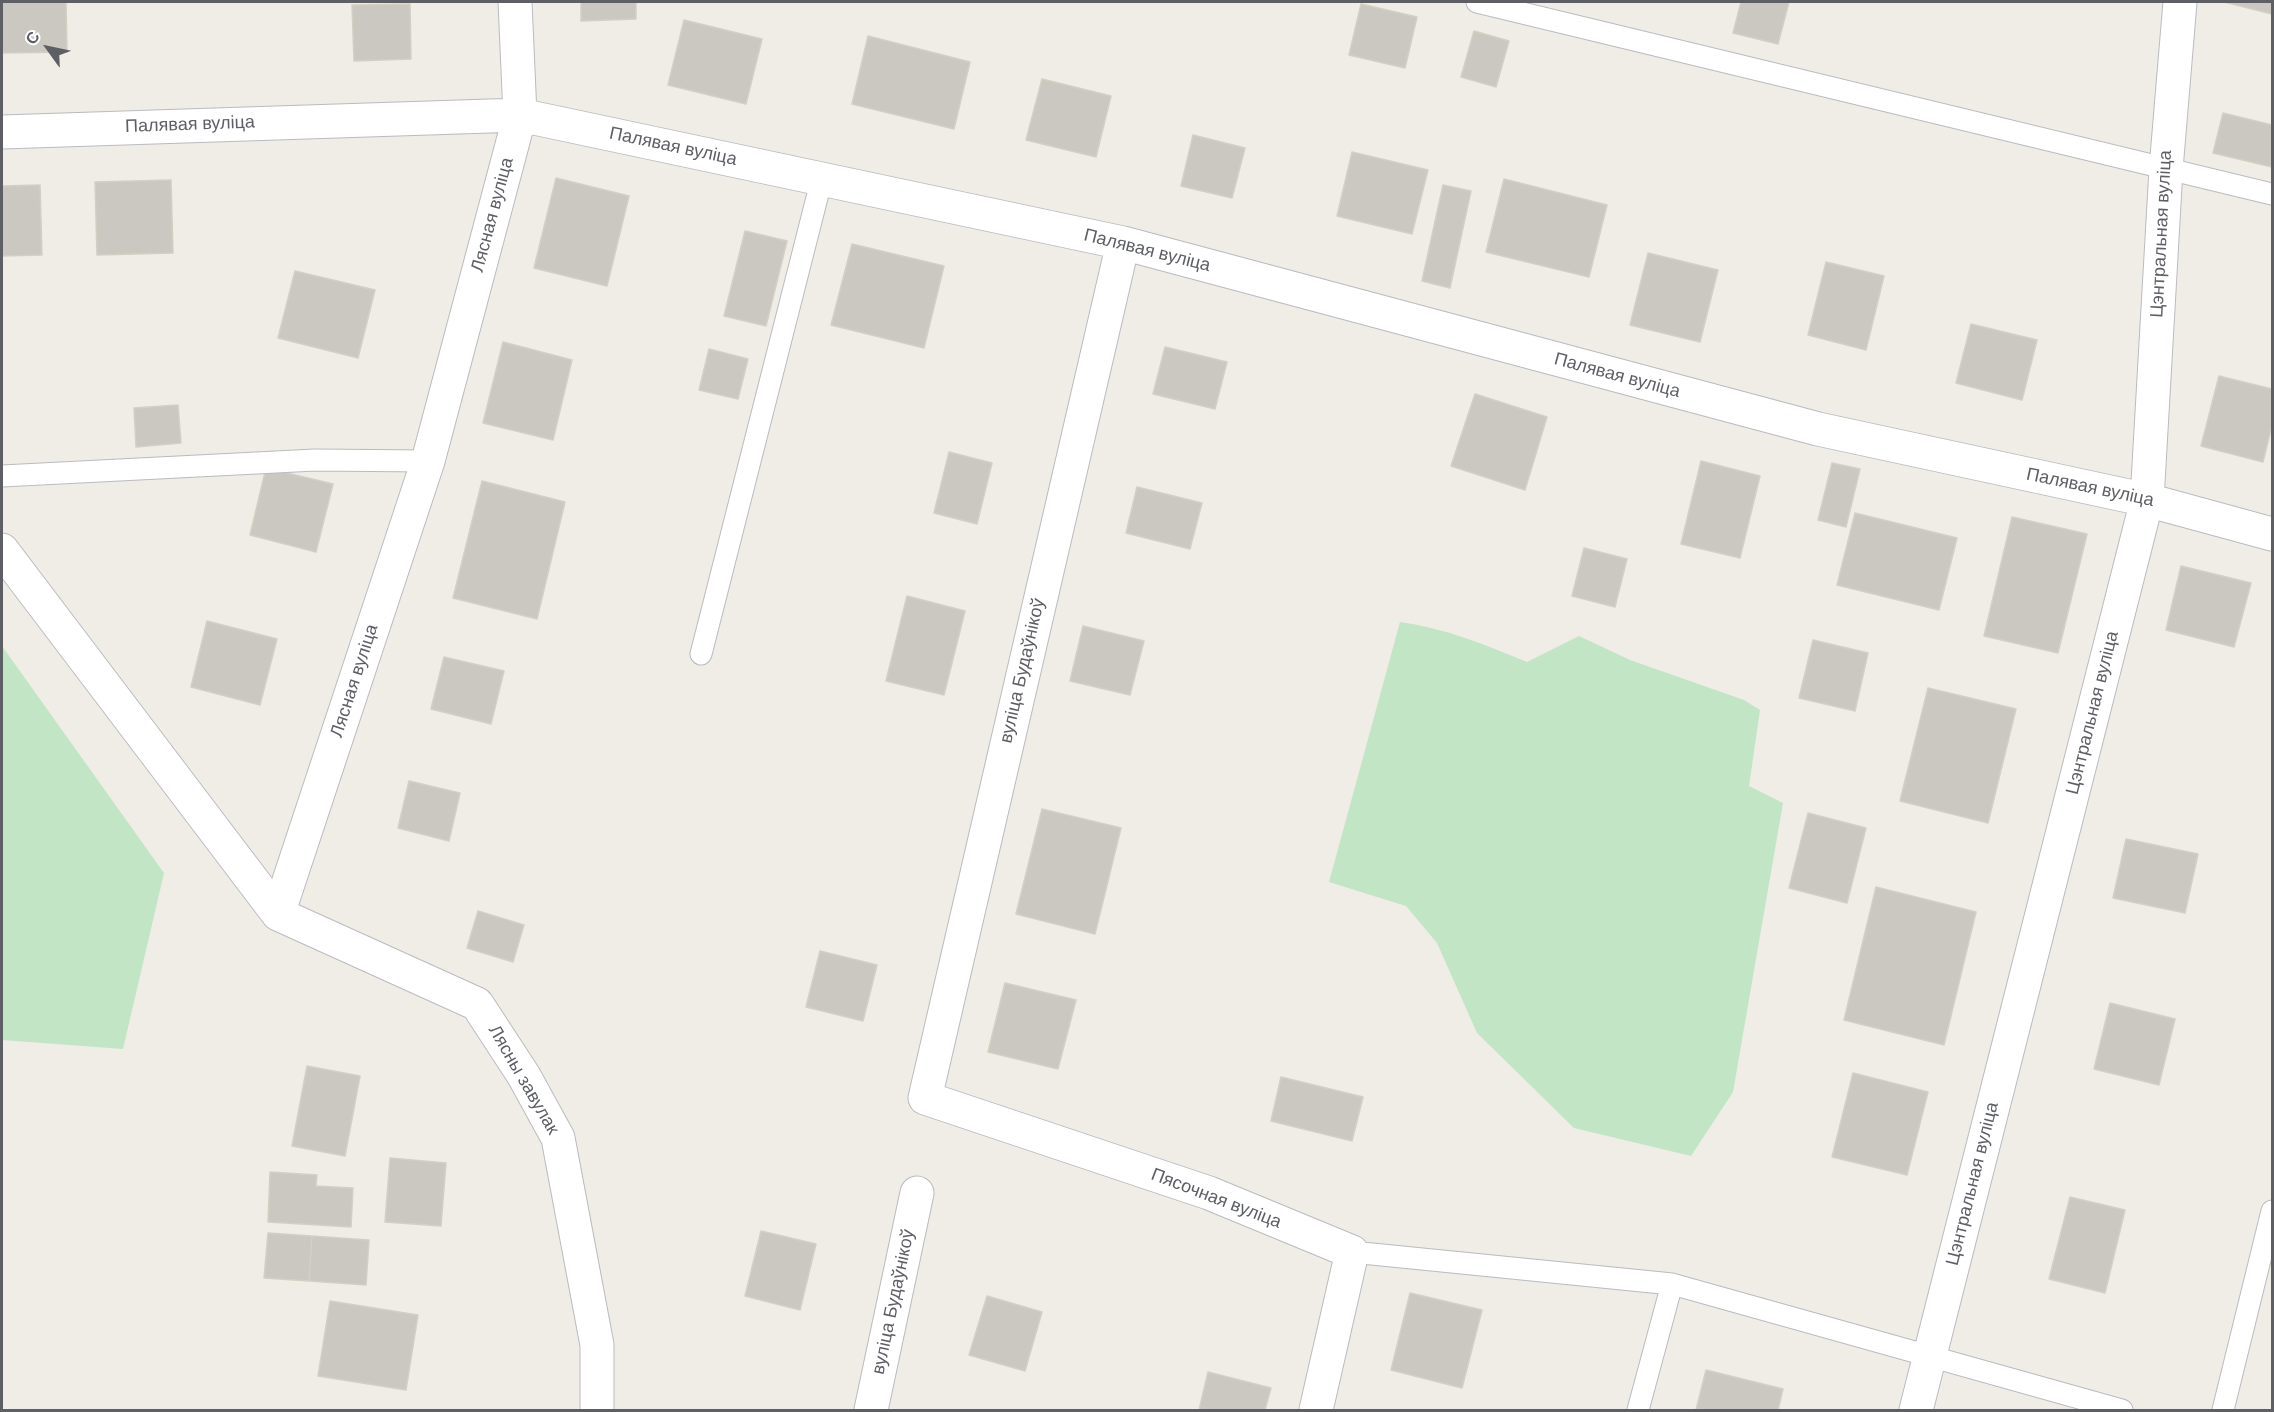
<!DOCTYPE html>
<html>
<head>
<meta charset="utf-8">
<style>
	body { margin:0 }
	#map { position:relative; width:2274px; height:1412px; overflow:hidden; background:#efede5; font-family:"DM Sans",sans-serif }
	canvas { display:block }
	.frame { position:absolute; inset:0; border:3px solid #5d5f65; pointer-events:none }
	.north { position:absolute; left:18px; top:18px; width:60px; height:60px; -webkit-text-stroke:4px #fff; paint-order:stroke; rotate:303deg; font-size:16px; font-weight:700; line-height:24px; text-align:center; color:#5d5f65 }
	.north::after { content:''; display:block; margin:auto; width:21px; height:27px; background:#5d5f65; clip-path:polygon(50% 0,100% 100%,50% 72%,0 100%) }
</style>
</head>
<body>
<div id="map">
<canvas width="2274" height="1412"></canvas>
<div class="frame"></div>
<div class="north">С</div>
</div>
<script>
const ctx = document.querySelector('canvas').getContext('2d');
ctx.lineJoin = 'round';
function paint(path, color) { ctx.fillStyle = color; ctx.fill(path, 'evenodd'); }
function stroke(path, color, width, dash) { ctx.strokeStyle = color; ctx.lineWidth = width; ctx.lineCap = dash ? 'butt' : 'round'; ctx.setLineDash(dash || []); ctx.stroke(path); }
function label(font, color, halo, rows, align = 'center') {
  ctx.font = font + ' "DM Sans",sans-serif'; ctx.lineWidth = 6; ctx.setLineDash([]); ctx.textBaseline = 'middle'; ctx.strokeStyle = halo; ctx.fillStyle = color; for (const [text, x, y, turn = 0] of rows) {
    ctx.save(); ctx.translate(x, y); ctx.rotate((+turn || 0) * Math.PI / 180); ctx.textAlign = isNaN(turn) ? turn : align; if (halo) ctx.strokeText(text, 0, 0); ctx.fillText(text, 0, 0); ctx.restore();
  }
}
paint(new Path2D(`
	M1400 622C1445 628 1486 645 1527 662L1579 636 1630 660 1744 700 1760 710 1749 786 1783 803 1733 1092 1691 1156 1574 1128 1477 1033 1437 943 1406 906 1329 882Z
	M2 646 164 873 123 1049 2 1040Z`), '#c2e5c6');
const building = new Path2D(`
	M2 2H66L67 52 2 53Z
	M581 2H636V19L581 21Z
	M1741 2H1789L1778 44 1733 33Z
	M2224 2H2272V14Z
	M410 4 411 59 354 61 352 5Z
	M1361 4 1417 17 1405 68 1349 55Z
	M684 20 762 39 746 104 668 85Z
	M1474 31 1509 41 1496 87 1461 77Z
	M868 36 970 62 954 129 852 104Z
	M1042 79 1111 96 1096 157 1026 140Z
	M2223 113 2272 125V167L2213 153Z
	M1193 135 1245 148 1232 198 1181 186Z
	M1352 152 1428 170 1412 234 1337 216Z
	M556 178 629 196 607 286 534 268Z
	M1504 179 1607 205 1589 277 1486 252Z
	M171 180 173 253 97 255 95 182Z
	M40 185 42 255 2 256V186Z
	M1443 185 1471 191 1450 288 1422 281Z
	M745 231 787 241 766 326 724 316Z
	M852 244 944 266 924 348 831 325Z
	M1648 253 1718 270 1700 342 1630 325Z
	M1826 262 1884 276 1866 350 1808 335Z
	M295 271 375 290 358 358 278 338Z
	M1971 324 2037 340 2022 400 1956 383Z
	M503 342 572 360 553 440 483 423Z
	M1165 347 1227 362 1215 409 1153 394Z
	M709 349 748 359 738 399 699 390Z
	M2219 376 2272 389V425L2263 462 2201 446Z
	M1475 394 1547 417 1525 490 1451 466Z
	M178 405 181 443 136 447 134 408Z
	M949 452 992 463 977 524 934 513Z
	M1701 461 1760 476 1740 558 1681 544Z
	M1832 463 1860 469 1846 527 1818 520Z
	M266 468 333 484 316 552 250 535Z
	M482 481 565 502 537 619 453 598Z
	M1137 487 1202 503 1190 549 1126 533Z
	M1855 513 1957 538 1939 610 1837 585Z
	M2012 517 2087 534 2058 653 1984 636Z
	M1584 548 1627 559 1615 607 1572 596Z
	M2181 566 2251 583 2234 647 2166 630Z
	M907 596 965 611 944 695 886 681Z
	M207 621 277 639 260 705 191 687Z
	M1083 626 1144 641 1130 695 1070 681Z
	M1813 640 1868 653 1855 711 1799 698Z
	M444 657 504 671 491 724 431 709Z
	M1928 688 2016 709 1988 823 1900 801Z
	M409 781 460 793 449 841 398 828Z
	M1042 809 1121 828 1095 934 1016 914Z
	M1808 813 1866 828 1847 903 1789 888Z
	M2126 839 2198 854 2185 913 2113 898Z
	M1876 887 1976 912 1944 1045 1844 1020Z
	M478 911 524 925 513 962 467 948Z
	M820 951 877 965 863 1021 806 1007Z
	M1005 983 1076 1000 1058 1069 988 1052Z
	M2110 1003 2175 1019 2159 1085 2094 1069Z
	M307 1066 360 1076 345 1156 292 1146Z
	M1853 1073 1928 1092 1907 1175 1832 1157Z
	M1281 1077 1363 1097 1352 1141 1271 1121Z
	M390 1158 446 1163 441 1226 385 1222Z
	M270 1172 317 1175 316 1186 353 1188 351 1227 268 1222Z
	M2070 1197 2125 1210 2105 1293 2049 1279Z
	M761 1231 816 1244 800 1310 745 1296Z
	M268 1233 312 1236 309 1281 264 1278Z
	M312 1236 369 1240 366 1285 309 1281Z
	M1410 1293 1482 1310 1462 1388 1391 1370Z
	M987 1296 1042 1312 1025 1371 969 1355Z
	M330 1301 418 1315 406 1390 318 1376Z
	M1706 1370 1783 1389 1778 1410H1696Z
	M1208 1372 1271 1388 1265 1410H1199Z`);
paint(building, '#cac8c1');
stroke(building, '#d3d0c3', 1.5);
const lane = new Path2D(`
	M1477 2 2272 194
	M2 476 315 460 428 461
	M701 654 822 178
	M1352 1252 1672 1284 2122 1410
	M1638 1410 1672 1284
	M2223 1410 2272 1211`);
const street = new Path2D(`
	M2 132 520 115 1123 243 1818 429 2147 500 2272 534
	M1123 243 925 1098 1209 1193 1352 1252 1316 1410
	M2 550 278 914 428 461 520 115 515 2
	M278 914 477 1004 524 1076 558 1138 597 1345V1410
	M871 1410 917 1193
	M1916 1410 2147 500 2166 169 2180 2`);
stroke(lane, '#babbc0', 23);
stroke(street, '#babbc0', 35);
stroke(lane, '#fff', 21);
stroke(street, '#fff', 33);
label('18px', '#5d5f65', '#fff', [
	["Палявая вуліца",190,125,-2],
	["Палявая вуліца",673,147,12],
	["Лясная вуліца",493,215,-75],
	["Цэнтральная вуліца",2162,234,-87],
	["Палявая вуліца",1147,251,14],
	["Палявая вуліца",1617,376,15],
	["Палявая вуліца",2090,488,12],
	["вуліца Будаўнікоў",1023,671,-77],
	["Лясная вуліца",355,681,-72],
	["Цэнтральная вуліца",2093,713,-76],
	["Лясны завулак",523,1080,60],
	["Цэнтральная вуліца",1973,1184,-76],
	["Пясочная вуліца",1216,1199,21],
	["вуліца Будаўнікоў",894,1302,-78]
]);
</script>
</body>
</html>
